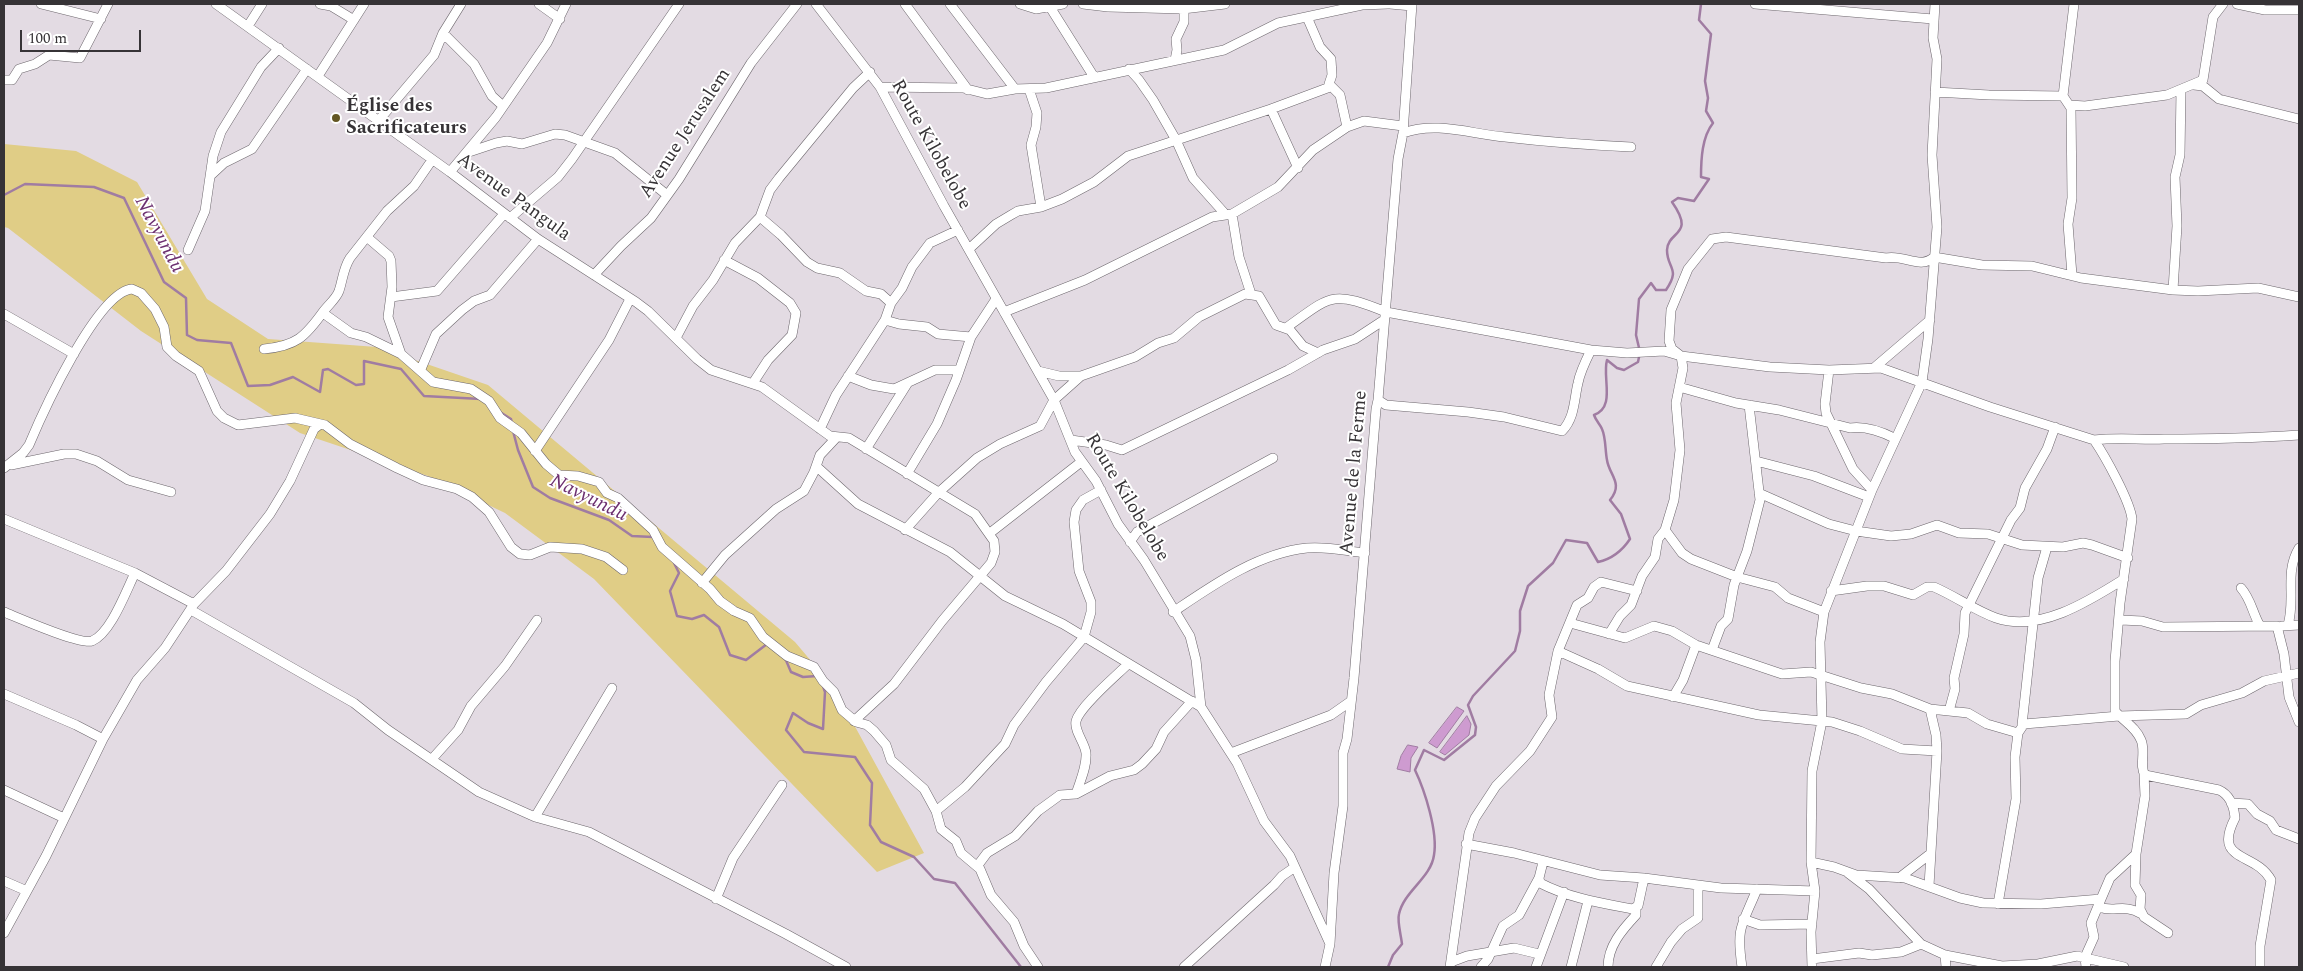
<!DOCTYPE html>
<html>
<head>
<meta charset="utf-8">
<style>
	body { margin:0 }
	#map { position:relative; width:2303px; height:971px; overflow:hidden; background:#e3dbe3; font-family:Spectral,serif }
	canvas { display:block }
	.frame { position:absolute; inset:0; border:5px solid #363336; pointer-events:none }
	.scale { position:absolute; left:20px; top:30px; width:121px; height:22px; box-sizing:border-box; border:2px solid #363336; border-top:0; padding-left:6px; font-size:15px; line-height:18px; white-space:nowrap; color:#363336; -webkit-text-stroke:4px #fff; paint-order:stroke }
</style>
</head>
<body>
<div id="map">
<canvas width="2303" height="971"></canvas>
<div class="frame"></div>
<div class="scale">100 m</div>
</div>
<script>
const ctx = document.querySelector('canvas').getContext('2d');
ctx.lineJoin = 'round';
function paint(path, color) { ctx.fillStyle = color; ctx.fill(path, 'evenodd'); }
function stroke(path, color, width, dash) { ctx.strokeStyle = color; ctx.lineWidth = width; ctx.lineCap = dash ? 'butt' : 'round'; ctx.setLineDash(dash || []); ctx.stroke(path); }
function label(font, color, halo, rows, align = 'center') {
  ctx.font = font + ' Spectral,serif'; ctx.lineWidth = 4; ctx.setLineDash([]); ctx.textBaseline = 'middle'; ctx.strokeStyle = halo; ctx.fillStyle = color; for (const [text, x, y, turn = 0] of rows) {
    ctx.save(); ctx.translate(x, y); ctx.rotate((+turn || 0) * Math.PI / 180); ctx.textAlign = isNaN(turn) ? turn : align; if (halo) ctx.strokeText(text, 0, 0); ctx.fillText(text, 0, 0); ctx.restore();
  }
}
paint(new Path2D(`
	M4 144 76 151 137 182 207 299 268 339 377 347 488 385 795 642 834 688 924 853 877 872 594 579 505 513 428 476 300 433 141 331 8 228 4 227Z`), '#e0cd86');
const water = new Path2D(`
	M1457 707 1464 711 1437 748 1429 743Z
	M1467 716 1471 724 1469 735 1445 755 1440 752Z
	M1408 745 1418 747 1411 758 1410 772 1397 769 1401 756Z`);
paint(water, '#ce9bd0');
stroke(water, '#a07ca2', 1);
stroke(new Path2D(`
	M4 195 25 184 94 187 124 198 164 282 186 298 187 335 197 340 231 343 248 386 270 385 293 377 320 392 323 370 328 369 356 385 364 384V361L401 369 424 396 481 399
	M500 412 511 419 512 423
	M513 431 518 450 533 487 550 498 609 520 632 536 653 537
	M674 563 679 573 670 591 677 616 692 619 704 615 719 627 730 655 746 660 767 644
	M785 658 791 672 803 677 817 676
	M823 686 825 692 823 729 808 723 793 713 786 730 804 752 855 757 872 783 870 825 881 842 914 857 934 879 955 883 1021 967
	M1388 967 1393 955 1402 944C1401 935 1397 921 1399 914 1404 891 1431 878 1434 855 1438 832 1425 791 1415 770L1424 750 1444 760 1475 735 1476 727 1468 705 1473 696 1515 651 1520 631V611L1528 586 1553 563 1566 540 1587 543 1598 562C1612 559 1622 551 1630 539L1621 514 1610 500C1624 483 1609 475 1607 460 1605 450 1606 438 1602 429 1600 424 1596 421 1594 415 1616 407 1602 378 1607 360L1617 368 1624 370 1638 362 1640 352 1636 335 1639 299 1651 283 1656 290H1666C1681 268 1667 269 1667 250 1668 230 1696 236 1672 202L1678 198 1694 201 1709 179 1701 177C1701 159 1702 137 1713 123L1706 111 1708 98 1705 81 1711 34 1699 20 1701 4`), '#a07ca2', 2.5);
const minor = new Path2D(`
	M41 4 101 19
	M216 4 450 172 538 239 636 302 648 311 697 359 711 370 762 387 830 436 849 438 975 514 994 541 995 552 991 563 942 621 894 684 854 721
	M320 4 331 6 354 20
	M539 4 560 19
	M816 4 880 87 944 206 1054 400 1075 452 1096 481 1118 524 1144 560 1190 636 1196 660 1201 707 1237 763 1264 821 1290 856 1330 944
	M905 4 968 90
	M950 4 1015 89
	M1020 4 1036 9 1063 4
	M1083 4 1108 7 1183 9 1225 4
	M1390 4 1412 6
	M1755 4 1933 19
	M2237 4 2265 10H2299
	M1050 7 1094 77
	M1307 17 1320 47 1331 59 1332 75 1329 84 1340 95 1347 127
	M248 26 262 4
	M443 33 474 64 492 96 503 106
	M1175 60 1177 50 1176 39 1184 22V4
	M1129 69 1139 80 1153 100 1176 140 1193 178 1226 215
	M318 76 364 4
	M4 80H12L19 69 35 64 49 55 80 58 108 4
	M2194 85 2203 86 2219 99 2299 119
	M880 87 963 88 987 94 1015 89 1046 88 1224 50 1278 23 1362 5 1388 4
	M1029 89 1037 113 1036 127 1031 145 1041 207
	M1935 92 1989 95 2063 96
	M2070 105 2085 106 2167 95 2203 80 2213 17 2223 4
	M1271 109 1330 87
	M379 120 434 55 443 33 461 4
	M1403 133C1436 121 1471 134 1505 137 1547 142 1589 145 1631 147
	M466 153 496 143 507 141 522 144 555 134 565 135 615 153 667 195
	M450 172 496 117 547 43 566 4
	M210 176 224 163 252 149 307 69
	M1232 214 1239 257 1251 294
	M760 217 781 235 807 262 817 268 840 273 866 291 881 294 891 303
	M510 218 558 177 572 159 679 4
	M368 238 389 256 391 261 392 287 388 317 401 354
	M969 249 996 224 1011 215 1018 211 1041 207 1062 199 1094 182 1128 156 1271 109 1298 168
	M188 250 205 211 213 156 221 132 261 67 279 48
	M724 260 758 278 790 303 796 313 792 335 768 360 753 383
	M594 275 621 246 651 218 679 179 751 63 797 4
	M2072 275 2068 224 2072 198 2071 108 2063 96 2074 4
	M2173 290 2177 226 2175 177 2180 155 2181 90
	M391 297 437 291 504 214
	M1004 312 1085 280 1212 217 1232 214 1278 187 1313 150 1347 127 1364 121 1403 126
	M323 313 351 333 366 337 401 354 433 382 471 389 489 401 500 418 521 433 546 464 559 475 578 476 599 482 607 493 618 498 653 530 662 547 710 589 720 601 734 611 750 618 763 637 787 656 814 667 823 681 834 692 842 710 856 722 867 725 874 731 886 745 891 760 924 789 936 811 941 829 956 841 961 853 980 869 991 895 1014 922 1024 946 1038 967
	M4 314 74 354
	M885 320 899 324 927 327 938 334 971 337
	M1286 328C1332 295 1331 290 1386 312L1591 350 1627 353 1664 351 1681 356 1770 367 1829 370 1881 368 1990 407 2094 440C2105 456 2130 501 2132 519L2120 603 2115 661V711C2124 722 2135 726 2141 740 2146 751 2139 766 2145 775L2219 790C2230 795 2234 807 2235 818 2212 863 2255 851 2271 880L2260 946V967
	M676 338 693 306 713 280 735 243 760 217 770 190 779 178 853 88 870 72
	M264 349C296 346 305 337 323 312 328 305 336 299 339 291 343 279 343 269 350 258L387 211 414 186 432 160
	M1875 367 1930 320
	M421 369 436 334 462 310 474 301 490 295 538 239
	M1829 370 1825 404 1826 413 1853 469 1872 490
	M1038 371 1059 376H1081
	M848 376 871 385 894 389 935 370H959
	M1679 387 1736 403 1779 410 1850 428C1865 426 1880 431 1894 438
	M1378 400 1386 405 1468 412 1504 417 1562 431C1575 418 1574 399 1578 383 1580 372 1586 360 1591 350
	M820 429 836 395 885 320 891 303 902 288 912 267 930 243 958 230
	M1071 440 1106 445 1122 450 1288 370 1323 350 1355 339 1384 320
	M2094 440C2118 437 2140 440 2164 439 2209 439 2254 438 2299 435
	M866 449 907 384
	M535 451 609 340 630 299
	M1756 461 1814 476 1869 497
	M11 465 64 454H76L97 461 128 480 171 492
	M816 466 858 504 950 552 1005 596 1063 624 1201 707
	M4 468 23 453 29 445C42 414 97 292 132 289L141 293 155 309 164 327 167 347 176 356 199 371 217 411 224 418 238 425 295 418 325 425 350 444 397 468 423 480 457 489 472 497 489 512 511 547 520 554 530 555 550 547 582 549 606 557 623 570
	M907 474 937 424 956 380 971 337 996 299
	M1759 493 1829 524 1856 531 1891 536 1911 534 1937 525 1959 533 1988 534 2022 545 2063 547 2083 543 2092 545 2128 558
	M4 519 135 573 194 604
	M905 530 938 493 977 458 1000 444 1040 426 1054 400 1081 376 1135 357 1158 343 1174 338 1199 317 1245 294 1259 296 1276 325 1290 330 1303 346 1318 353
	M990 533 1081 462
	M1130 542 1137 532 1273 458
	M702 583 725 555 776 509 804 491 814 472 820 455 836 438
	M2241 588C2251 599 2252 612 2260 626
	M1831 591 1867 586H1884L1913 595 1927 587H1934C1955 596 1974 610 1996 618 2039 633 2089 601 2124 579
	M191 610 354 703 388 730 479 792 535 817 589 832 786 934 846 967
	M4 612C19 618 80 645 92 641 111 633 126 591 135 573
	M1173 612C1213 585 1258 553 1307 548 1326 546 1347 551 1365 553
	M1824 612 1788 598 1775 587 1737 577 1691 559 1682 553 1665 530 1674 500 1680 450 1676 403 1683 368 1681 356 1672 349 1669 341 1671 310 1688 269 1712 239 1726 237 1886 258C1904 254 1920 270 1934 257L1982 265 2032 266 2081 278 2173 290 2198 291 2258 288 2299 297
	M2121 620 2142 621 2163 627 2277 626 2284 654 2289 697 2299 722
	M1570 623 1625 638 1654 626 1672 631 1696 645 1773 671 1782 674 1811 672 1861 688 1892 694 1930 709 1968 713 1987 724 2018 733 2024 724 2119 716 2186 714 2201 705 2242 693 2264 681 2299 673
	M2288 625C2296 598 2284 573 2299 548
	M2282 626 2299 625
	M1609 634 1620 616 1631 605 1642 576 1655 557 1658 539 1665 530
	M1712 650 1721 626 1728 619 1734 585 1747 551 1760 500 1749 405
	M1558 651 1598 669 1627 686 1759 715 1832 722 1860 731 1902 749 1937 751
	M4 694 76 725 103 739
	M1673 697 1683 680 1696 645
	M1949 711 1955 689 1954 678 1964 634 1965 613 2011 520 2020 508 2025 488 2047 449 2055 427
	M2022 725 2038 578 2047 547
	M1231 753 1331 715 1351 701
	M432 759 458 730 471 706 505 666 537 620
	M4 790 64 818
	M1076 794C1080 781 1087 767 1086 753 1085 743 1074 731 1076 721 1080 706 1116 676 1128 664
	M2231 803 2248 804 2257 814 2270 821 2276 830 2299 839
	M936 811 965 787 1005 744 1014 725 1046 682 1084 637 1091 612V602L1079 571 1074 522 1076 510 1083 500 1101 490
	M535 817 612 688
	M1466 844 1514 853 1600 875 1644 878 1721 888 1815 891
	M2136 854 2135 885 2141 895 2140 909 2144 917 2168 933
	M1543 862 1539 878 1540 883C1569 898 1601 903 1632 909L1638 906 1644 878
	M1811 862 1834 867 1856 875 1905 878 1960 898 1983 903 2041 904 2101 899
	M978 865 987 853 1015 836 1038 811 1060 795 1076 794 1110 776 1134 770 1142 764 1156 749 1164 732 1192 701
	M1848 873 1869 889 1921 944 1945 955 2002 966 2038 964 2077 956 2124 967
	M1899 878 1930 854
	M4 881 27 891
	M1929 886 1937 751 1936 735 1930 709
	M716 899 733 858 782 785
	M1998 904 2016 799 2015 757 2018 733
	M2099 907C2115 913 2122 903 2142 914
	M1743 919 1760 925 1812 924
	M4 933 46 856 103 739 137 680 165 648 194 604 226 571 270 514 290 481 314 429 319 425
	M1945 955 1946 967
	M1812 959 1859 953 1872 955 1901 952 1921 944
	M1451 962 1467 956 1514 948 1539 954
	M1184 967 1274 885 1282 876 1295 867
	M1325 967 1330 944 1334 873 1343 806V753L1347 739 1354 678 1376 409 1378 400 1398 159 1403 133 1412 4
	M1450 967 1469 833 1475 818 1496 786 1530 751 1552 717 1549 695 1558 651 1577 605 1588 598 1594 587 1601 582 1637 591
	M1481 967 1488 959 1503 926 1519 915 1539 878
	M1536 967 1564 892
	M1571 967 1588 901
	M1608 967C1608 946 1622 930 1636 915V908
	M1656 967 1671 942 1682 929 1698 918V885
	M1742 967C1736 926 1742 926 1757 889
	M1812 967 1811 932 1815 891 1811 862 1812 771 1822 721 1820 642 1824 612 1872 490 1922 382 1928 339 1937 227 1932 155 1937 59 1933 38 1935 4
	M2086 967 2085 957 2094 937 2091 923 2101 899 2110 878 2136 854 2145 796 2144 773`);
stroke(minor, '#6d676d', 10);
stroke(minor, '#fff', 9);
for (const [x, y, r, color] of [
	[336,118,5,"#635623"]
]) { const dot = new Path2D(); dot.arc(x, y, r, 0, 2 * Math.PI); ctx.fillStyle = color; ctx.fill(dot); stroke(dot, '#fff', 2); }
label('bold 19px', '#363336', '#fff', [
	["Église des",346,107],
	["Sacrificateurs",346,129]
], 'left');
label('19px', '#363336', '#fff', [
	["Avenue Jerusalem",686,134,-57],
	["Route Kilobelobe",930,145,61],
	["Avenue Pangula",513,198,36],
	["Avenue de la Ferme",1355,473,-85],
	["Route Kilobelobe",1126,498,59]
]);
label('italic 20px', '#6d3070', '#fff', [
	["Navyundu",158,235,62],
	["Navyundu",588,499,26]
]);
</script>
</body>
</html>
